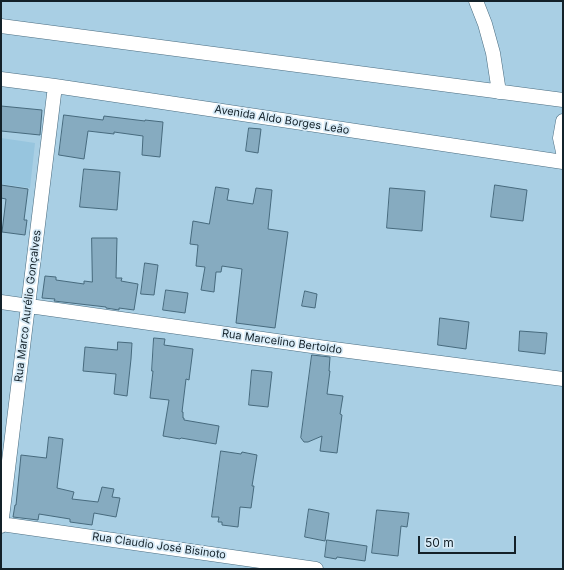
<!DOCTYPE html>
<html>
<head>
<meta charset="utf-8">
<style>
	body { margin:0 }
	#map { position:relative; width:564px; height:570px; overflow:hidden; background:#a9cfe4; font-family:Inter,sans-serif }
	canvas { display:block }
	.frame { position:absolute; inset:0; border:2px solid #132129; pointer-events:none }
	.scale { position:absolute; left:418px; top:536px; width:98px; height:18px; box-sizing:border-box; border:2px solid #132129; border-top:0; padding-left:5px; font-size:12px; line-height:14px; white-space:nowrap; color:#132129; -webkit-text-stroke:3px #d9ecf8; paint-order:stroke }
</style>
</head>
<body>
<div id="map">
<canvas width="564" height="570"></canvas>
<div class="frame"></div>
<div class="scale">50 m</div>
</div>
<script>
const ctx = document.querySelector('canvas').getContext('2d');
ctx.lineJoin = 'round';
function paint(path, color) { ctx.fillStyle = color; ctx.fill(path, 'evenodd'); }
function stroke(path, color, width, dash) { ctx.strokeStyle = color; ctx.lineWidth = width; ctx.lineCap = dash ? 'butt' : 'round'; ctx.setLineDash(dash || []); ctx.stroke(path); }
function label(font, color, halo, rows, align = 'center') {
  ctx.font = font + ' Inter,sans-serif'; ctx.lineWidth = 3.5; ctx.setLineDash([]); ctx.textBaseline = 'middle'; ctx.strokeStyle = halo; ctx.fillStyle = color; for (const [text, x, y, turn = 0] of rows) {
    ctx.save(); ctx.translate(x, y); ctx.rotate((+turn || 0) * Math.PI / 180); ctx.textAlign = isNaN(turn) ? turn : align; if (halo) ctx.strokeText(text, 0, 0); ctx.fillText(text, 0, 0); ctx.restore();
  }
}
paint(new Path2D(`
	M1 138 35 143 30 188 1 184Z`), '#97c5de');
const building = new Path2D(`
	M1 106 42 110 40 135 1 131Z
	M64 115 103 120 104 116 145 121V120L163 122 160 157 142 155 143 136 114 132V134L88 131 84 159 59 155Z
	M249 128 261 129 258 153 246 151Z
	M84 169 120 172 117 210 80 207Z
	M1 185 28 189 24 220H27L25 235 2 232 6 199 1 198Z
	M495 185 527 190 523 221 491 217Z
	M216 187 229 189 227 200 253 204 256 188 272 190 268 229 288 232 275 328 236 323 242 269 222 266 221 272H216L214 292 201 290 205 267 196 266 198 245 190 244 193 221 209 224Z
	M390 188 425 191 422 231 387 228Z
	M92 238H117L116 278H122L121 281 138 284 134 310 119 308V310L106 308V307L54 301 55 299 42 298 45 276 56 277V280L84 284V281L92 282Z
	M145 263 158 265 154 295 141 294Z
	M166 290 188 293 185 313 163 310Z
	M305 291 317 294 315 308 302 306Z
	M440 318 469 322 466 349 438 345Z
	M520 331 547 333 545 354 519 351Z
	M154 338 165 339 164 345 193 349 189 380 186 379 182 412H183V418H184V420L219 426 216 444 181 438 180 439 163 436 169 400 150 398 153 371H152Z
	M118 342 132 343 131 359 127 396 114 394 116 374 83 371 85 347 117 350Z
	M312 355 330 357 329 371H330L327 394 343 396 340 414 342 415 337 453 320 451 322 436 308 442H304L301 438Z
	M252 370 272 372 268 407 249 405Z
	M49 437 63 439 57 488 74 492 72 499 98 502 102 487 114 489 112 497 120 498 116 517 94 513 92 525 70 522V519L39 514 38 520 13 517 15 505H16L21 455 46 458Z
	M221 451 241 454 242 452 257 455 252 486H254L251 508 240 507 238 527 222 525V522H218L219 517H212Z
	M309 509 329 513 325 541 305 537Z
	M377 510 409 513 407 527 401 526 398 556 372 553Z
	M327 540 367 546 365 561 337 557 336 559 325 557Z`);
paint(building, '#86abc0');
stroke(building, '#476a7d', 1);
const minor = new Path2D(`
	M476 1 485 24 493 53 499 92
	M1 26 563 100
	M1 79 55 86 563 162
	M563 121 560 138 563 152
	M1 302 326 348 563 379
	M1 524 316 569
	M1 526 55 86`);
stroke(minor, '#4b6d81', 15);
stroke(minor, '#fff', 14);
label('11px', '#132129', '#d9ecf8', [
	["Avenida Aldo Borges Leão",282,120,9],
	["Rua Marco Aurélio Gonçalves",28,306,-83],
	["Rua Marcelino Bertoldo",282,342,8],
	["Rua Claudio José Bisinoto",159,546,8]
]);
</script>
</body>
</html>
